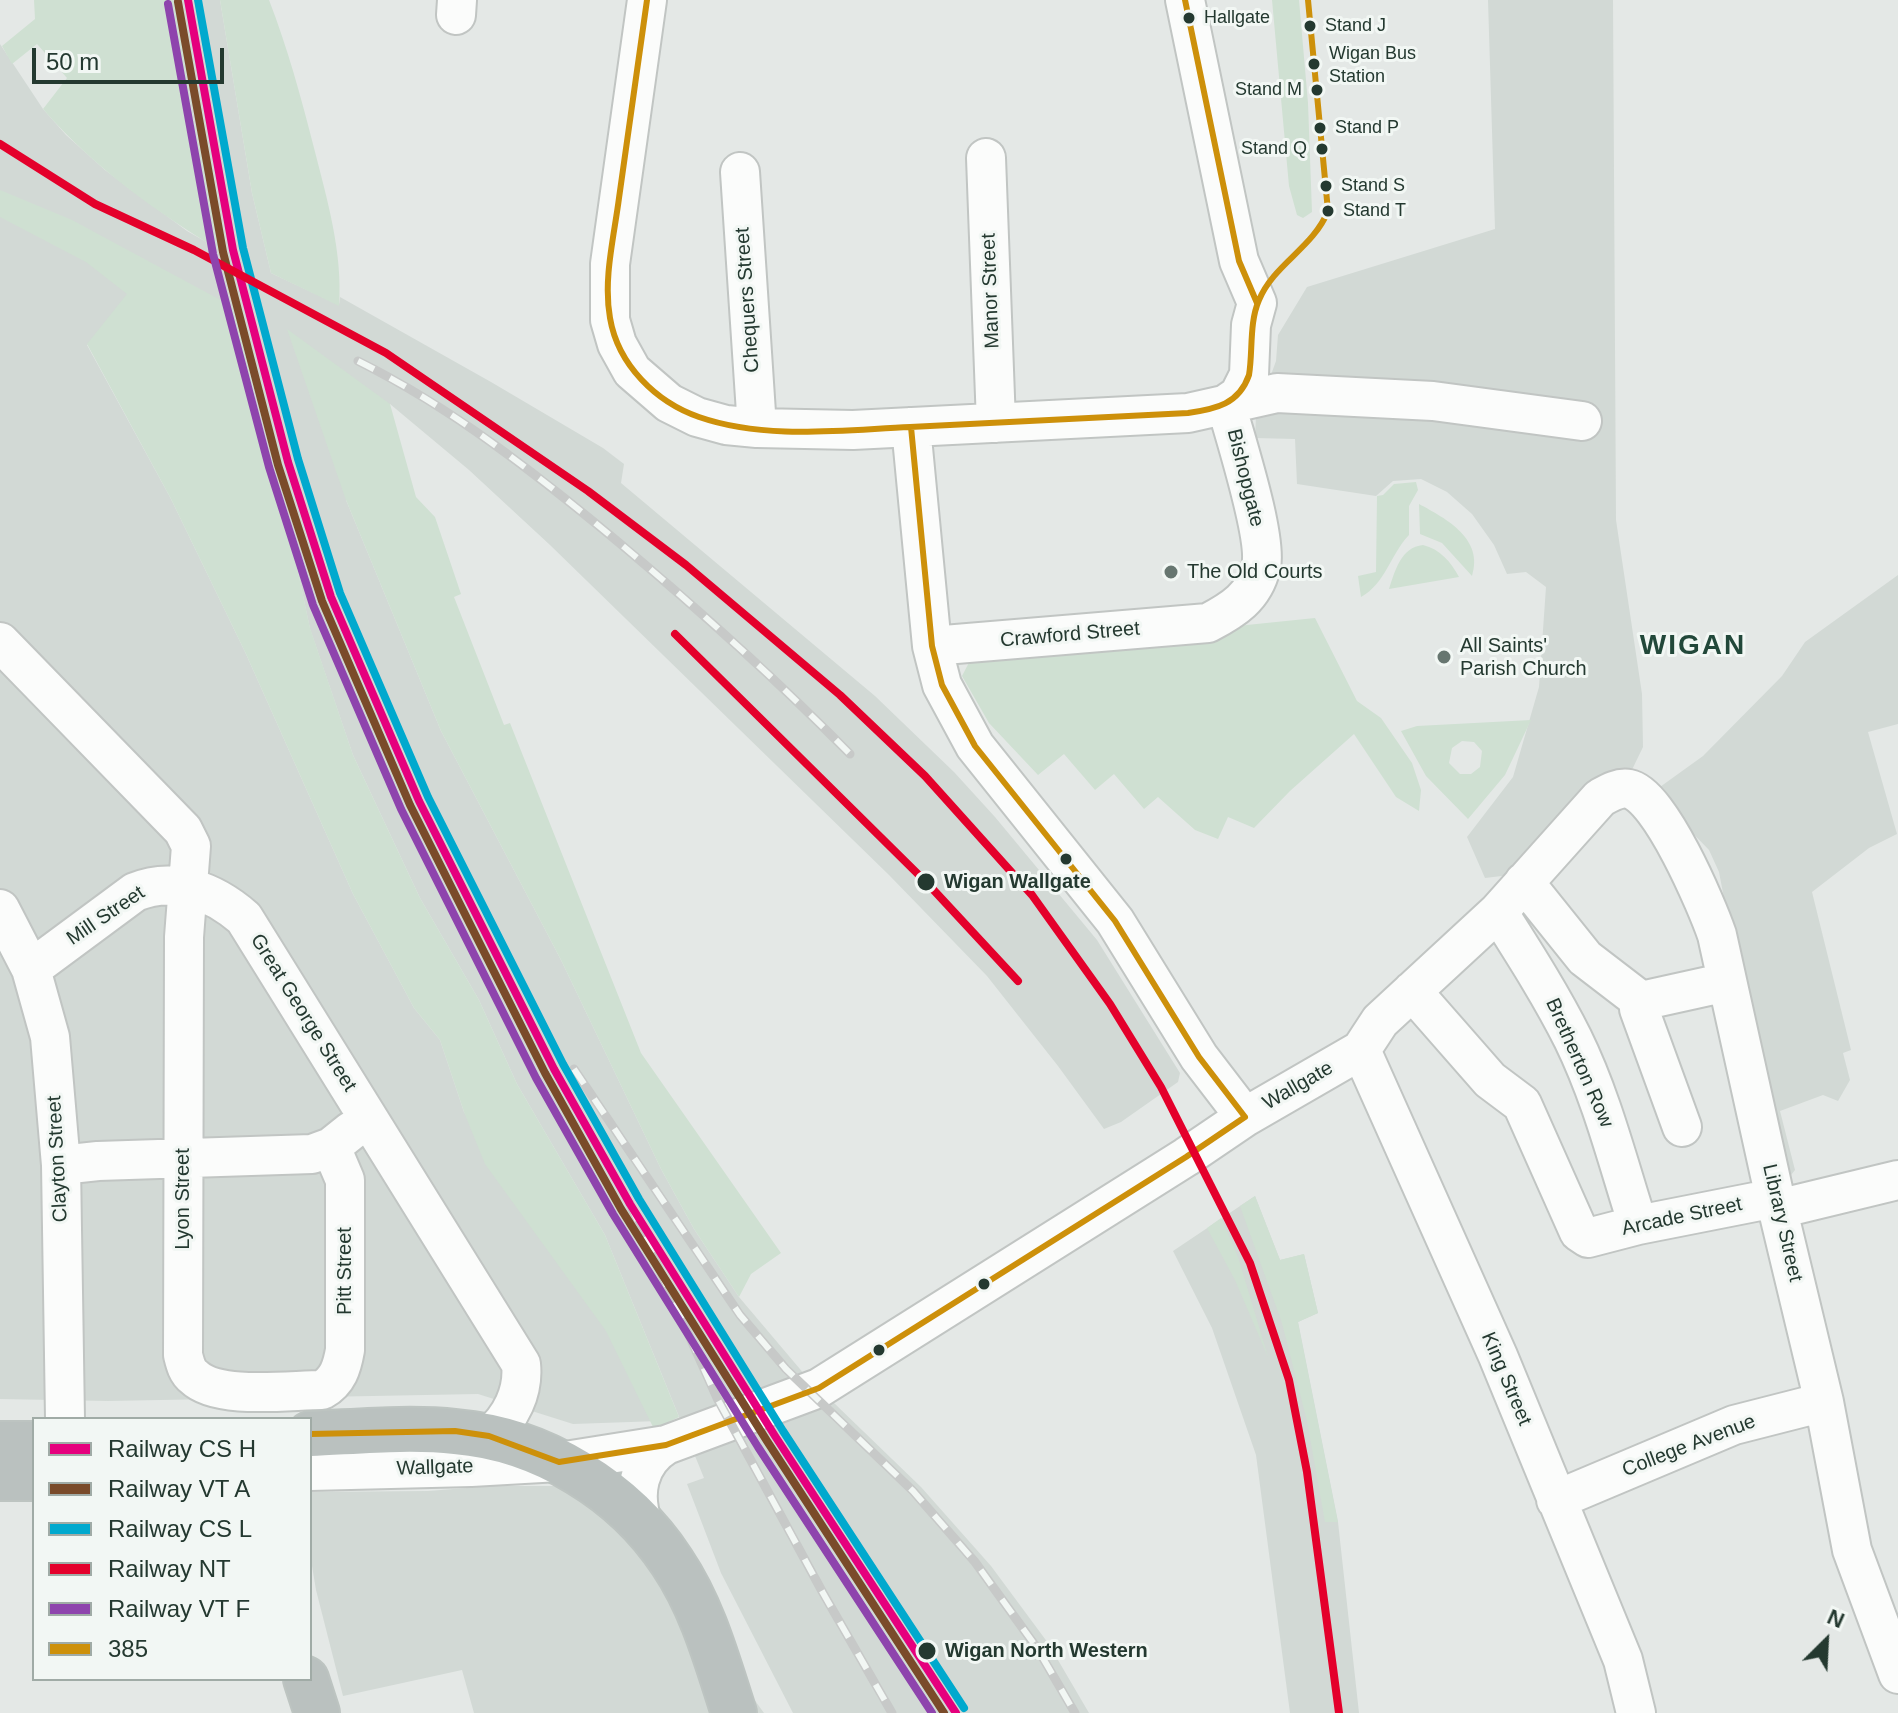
<!DOCTYPE html>
<html>
<head>
<meta charset="utf-8">
<style>
	body { margin:0 }
	#map { position:relative; width:1898px; height:1713px; overflow:hidden; background:#e4e8e6; font-family:Helvetica,sans-serif }
	canvas { display:block }
	.legend { position:absolute; left:32px; top:1417px; width:280px; height:264px; box-sizing:border-box; background:#f2f7f4; border:2px solid #a0aba6; margin:0; padding:10px 14px; list-style:none; font-size:24px; color:#243930 }
	.legend li { display:flex; align-items:center; gap:16px; height:40px }
	.legend b { width:40px; border:2px solid #a0aba6 }
	.north { position:absolute; left:1786px; top:1601px; width:80px; height:80px; -webkit-text-stroke:6px #f2f7f4; paint-order:stroke; rotate:24deg; font-size:22px; font-weight:700; line-height:32px; text-align:center; color:#243930 }
	.north::after { content:''; display:block; margin:auto; width:28px; height:36px; background:#243930; clip-path:polygon(50% 0,100% 100%,50% 72%,0 100%) }
	.scale { position:absolute; left:32px; top:48px; width:192px; height:36px; box-sizing:border-box; border:4px solid #243930; border-top:0; padding-left:10px; font-size:24px; line-height:28px; white-space:nowrap; color:#243930; -webkit-text-stroke:6px #f2f7f4; paint-order:stroke }
</style>
</head>
<body>
<div id="map">
<canvas width="1898" height="1713"></canvas>
<ul class="legend">
<li><b style="height:10px;background:#e5007d"></b>Railway CS H</li>
<li><b style="height:10px;background:#7a4b2a"></b>Railway VT A</li>
<li><b style="height:10px;background:#00a9ce"></b>Railway CS L</li>
<li><b style="height:10px;background:#e4002b"></b>Railway NT</li>
<li><b style="height:10px;background:#8e44ad"></b>Railway VT F</li>
<li><b style="height:10px;background:#cd900a"></b>385</li>
</ul>
<div class="north">N</div>
<div class="scale">50 m</div>
</div>
<script>
const ctx = document.querySelector('canvas').getContext('2d');
ctx.lineJoin = 'round';
function paint(path, color) { ctx.fillStyle = color; ctx.fill(path, 'evenodd'); }
function stroke(path, color, width, dash) { ctx.strokeStyle = color; ctx.lineWidth = width; ctx.lineCap = dash ? 'butt' : 'round'; ctx.setLineDash(dash || []); ctx.stroke(path); }
function label(font, color, halo, rows, align = 'center') {
  ctx.font = font + ' Helvetica,sans-serif'; ctx.lineWidth = 6; ctx.setLineDash([]); ctx.textBaseline = 'middle'; ctx.strokeStyle = halo; ctx.fillStyle = color; for (const [text, x, y, turn = 0] of rows) {
    ctx.save(); ctx.translate(x, y); ctx.rotate((+turn || 0) * Math.PI / 180); ctx.textAlign = isNaN(turn) ? turn : align; if (halo) ctx.strokeText(text, 0, 0); ctx.fillText(text, 0, 0); ctx.restore();
  }
}
paint(new Path2D(`
	M177 0H220L252 193 271 273 339 305 340 297 491 382 603 448 624 464 621 483 875 696 954 772 995 817 1097 940 1180 1073 1178 1082 1121 1122 1104 1129 1058 1066 987 976 889 875 550 545 469 470 390 404 346 500 441 731 561 960 661 1169 694 1229 739 1297 805 1375 921 1487 991 1566 1048 1643 1089 1713H793L721 1573 687 1484 704 1478 605 1235 517 1084 479 1000 420 898 353 755 310 629 291 539 258 416 239 310 87 345 171 499 246 654 353 894 414 1008 440 1040 464 1112 570 1258 659 1421 573 1424 478 1394 108 1401 0 1399V44L43 109 66 135 105 170 187 231 224 252 192 113Z
	M1488 0H1613L1616 520 1642 694 1643 747 1628 778 1510 875 1485 878 1467 837 1513 777 1539 687 1546 587 1526 572 1507 574 1494 545 1472 514 1447 492 1421 479 1393 481 1376 496 1297 484 1295 439 1255 438 1256 416 1276 361 1278 335 1307 287 1495 229Z
	M1898 575V724L1868 732 1897 834 1869 848 1812 892 1851 1050 1843 1053 1850 1080 1838 1101 1823 1095 1780 1111 1795 1170 1780 1189 1719 872 1709 850 1653 792 1703 756 1782 676 1805 642Z
	M1255 1196 1280 1260 1304 1254 1318 1313 1298 1322 1338 1522 1359 1713H1290L1256 1455 1212 1328 1173 1251Z
	M492 1486H571L639 1540 764 1713H474L462 1670 343 1696 316 1590 310 1554V1492L428 1491Z`), '#d2d9d5');
paint(new Path2D(`
	M34 0H177L192 113 224 253C158 213 94 168 43 109L67 78 37 44 12 64 2 46 35 19Z
	M220 0H269C288 49 301 97 314 148 327 199 343 253 339 306L271 273 252 193Z
	M1272 0H1299L1308 103 1312 212 1303 218 1297 215 1289 186Z
	M0 190 72 220 239 310 258 416 291 539 310 628 353 755 420 898 479 1000 517 1084 605 1235 679 1417 654 1429 606 1331 485 1164 464 1112 440 1040 414 1008 353 894 246 654 171 499 87 344 127 294 86 262 0 217Z
	M287 329 390 404 416 497 435 517 461 594 454 597 504 725 510 723 641 1053 781 1253 751 1274 739 1297 694 1229 661 1169 561 960 441 731 346 500Z
	M1416 482 1418 490 1409 506V535C1390 555 1386 583 1361 597L1358 576 1376 572 1377 496 1383 495 1394 484Z
	M1419 504C1447 519 1484 539 1472 576L1442 543 1420 534Z
	M1423 545C1440 549 1451 562 1459 577L1389 589C1395 571 1401 547 1423 545Z
	M1315 618 1357 701 1381 718 1412 763 1421 790 1419 811 1396 797 1354 734 1290 791 1254 828 1228 817 1218 839 1195 830 1158 797 1144 809 1114 774 1095 790 1064 754 1038 775 989 723 962 676 974 653Z
	M1531 720 1505 775 1468 819 1426 776 1401 731 1417 726ZM1462 741 1474 742 1482 751 1480 767 1471 774H1460L1449 763 1452 748Z
	M1255 1196 1280 1260 1304 1254 1318 1313 1298 1322 1338 1522H1325L1307 1421 1282 1323 1240 1206Z
	M1221 1218 1238 1257 1268 1357 1235 1280 1207 1228Z`), '#cfe0d2');
const minor = new Path2D(`
	M647 0 610 264V320L617 344 632 371 669 403 697 417 726 425 757 428 853 430 1188 413 1277 393 1433 401 1582 421
	M1185 0 1239 261 1257 303 1251 325 1249 375 1239 395 1226 404
	M456 15 457 0
	M986 158 996 423
	M740 172 757 428
	M911 427 932 646 942 685 975 746 1115 921 1199 1057 1245 1117
	M0 642 183 830 191 846 184 937 183 1355C185 1363 187 1372 194 1377 218 1400 289 1390 322 1390 338 1381 342 1367 345 1350V1180L331 1147
	M932 646 1208 623C1233 610 1254 597 1261 567 1268 538 1235 438 1226 404
	M1524 882 1585 958 1641 1001 1639 1009 1682 1127
	M0 909 31 969 50 1037 61 1165 65 1419
	M1498 912C1524 953 1551 995 1573 1039 1602 1098 1618 1163 1638 1225
	M31 969 135 892C174 876 213 891 244 918L521 1364C524 1391 511 1419 489 1436
	M1412 991 1490 1080 1522 1104 1579 1232 1588 1238 1638 1225 1775 1198
	M1641 1001 1727 982
	M1361 1050 1498 1356 1623 1660 1636 1713
	M61 1165 98 1161 312 1154 331 1147 351 1131
	M1778 1209 1898 1180
	M310 1471 471 1467 559 1462 666 1445 819 1388 1186 1157 1245 1117 1361 1050 1380 1021 1498 912 1600 798C1609 793 1619 787 1629 789 1660 795 1707 906 1717 935L1775 1198 1824 1402 1852 1550 1898 1674
	M1556 1500 1734 1425 1824 1402
	M643 1524C632 1494 638 1462 666 1445`);
const highway = new Path2D(`
	M310 1434C358 1432 408 1427 456 1432 541 1439 625 1490 672 1562 703 1608 717 1661 734 1713
	M0 1444H34
	M0 1478H34
	M306 1679 317 1713`);
stroke(minor, '#c1c5c3', 42);
stroke(highway, '#bdc4c1', 48);
stroke(minor, '#fbfcfb', 38);
stroke(highway, '#bac1bf', 44);
const rail = new Path2D(`
	M358 361C454 409 535 473 617 541 697 608 776 679 850 754
	M574 1069 740 1315 786 1369 913 1491 975 1562 1037 1648 1075 1713
	M630 1204 717 1398 823 1593 892 1713`);
stroke(rail, '#c7c9c8', 9);
stroke(rail, '#f2f7f4', 6, [18]);
stroke(new Path2D(`
	M647 0C638 66 628 132 619 198 614 237 603 279 610 318 618 365 656 402 699 417 765 440 841 430 910 427 1002 422 1095 418 1188 413 1216 409 1239 404 1249 375 1253 351 1249 323 1259 300 1274 264 1313 248 1328 211L1308 0
	M1185 0 1239 261 1257 303
	M911 427 932 646 942 685 975 746 1115 921 1199 1057 1245 1117
	M310 1434 455 1431 489 1436 559 1462 666 1445 819 1388 1186 1157 1245 1117`), '#cd900a', 6);
stroke(new Path2D(`
	M188 0 233 250 288 462 331 597 419 801 554 1069 630 1204 775 1436 956 1713`), '#e5007d', 8);
stroke(new Path2D(`
	M178 2 223 252 278 465 322 601 410 805 545 1073 621 1209 767 1441 944 1713`), '#7a4b2a', 8);
stroke(new Path2D(`
	M198 0 243 248 298 459 340 593 428 797 563 1064 639 1199 783 1431 964 1708`), '#00a9ce', 8);
stroke(new Path2D(`
	M0 144 95 204 194 250 386 353 588 491 686 565 840 695 925 776 1032 895 1110 1004 1161 1087 1250 1263 1289 1380 1307 1472 1339 1713
	M675 634 928 884 1018 981`), '#e4002b', 8);
stroke(new Path2D(`
	M168 4 213 254 269 467 313 605 401 809 536 1078 613 1214 758 1447 932 1713`), '#8e44ad', 8);
for (const [x, y, r, color] of [
	[1189,18,7,"#243930"],
	[1310,26,7,"#243930"],
	[1314,64,7,"#243930"],
	[1317,90,7,"#243930"],
	[1320,128,7,"#243930"],
	[1322,149,7,"#243930"],
	[1326,186,7,"#243930"],
	[1328,211,7,"#243930"],
	[1171,572,8,"#677670"],
	[1444,657,8,"#677670"],
	[1066,859,7,"#243930"],
	[926,882,10,"#243930"],
	[984,1284,7,"#243930"],
	[879,1350,7,"#243930"],
	[927,1651,10,"#243930"]
]) { const dot = new Path2D(); dot.arc(x, y, r, 0, 2 * Math.PI); ctx.fillStyle = color; ctx.fill(dot); stroke(dot, '#f2f7f4', 3); }
label('18px', '#243930', '#f2f7f4', [
	["Hallgate",1204,18],
	["Stand J",1325,26],
	["Wigan Bus",1329,54],
	["Station",1329,77],
	["Stand M",1302,90,"right"],
	["Stand P",1335,128],
	["Stand Q",1307,149,"right"],
	["Stand S",1341,186],
	["Stand T",1343,211]
], 'left');
label('20px', '#243930', '#f2f7f4', [
	["Manor Street",991,291,-92],
	["Chequers Street",748,300,-94],
	["Bishopgate",1245,478,76],
	["Crawford Street",1070,635,-5],
	["Mill Street",106,916,-34],
	["Great George Street",303,1013,58],
	["Bretherton Row",1579,1063,66],
	["Wallgate",1298,1086,-30],
	["Clayton Street",58,1159,-93],
	["Lyon Street",183,1199,-90],
	["Arcade Street",1682,1217,-12],
	["Library Street",1782,1223,77],
	["Pitt Street",345,1271,-90],
	["King Street",1506,1379,67],
	["College Avenue",1689,1446,-21],
	["Wallgate",435,1468,-2]
]);
label('20px', '#243930', '#f2f7f4', [
	["The Old Courts",1187,572],
	["All Saints'",1460,646],
	["Parish Church",1460,669]
], 'left');
label('bold 20px', '#243930', '#f2f7f4', [
	["Wigan Wallgate",944,882],
	["Wigan North Western",945,1651]
], 'left');
ctx.letterSpacing = '2px';
label('bold 28px', '#22483a', '#f2f7f4', [
	["WIGAN",1693,646]
]);
ctx.letterSpacing = '0px';
</script>
</body>
</html>
